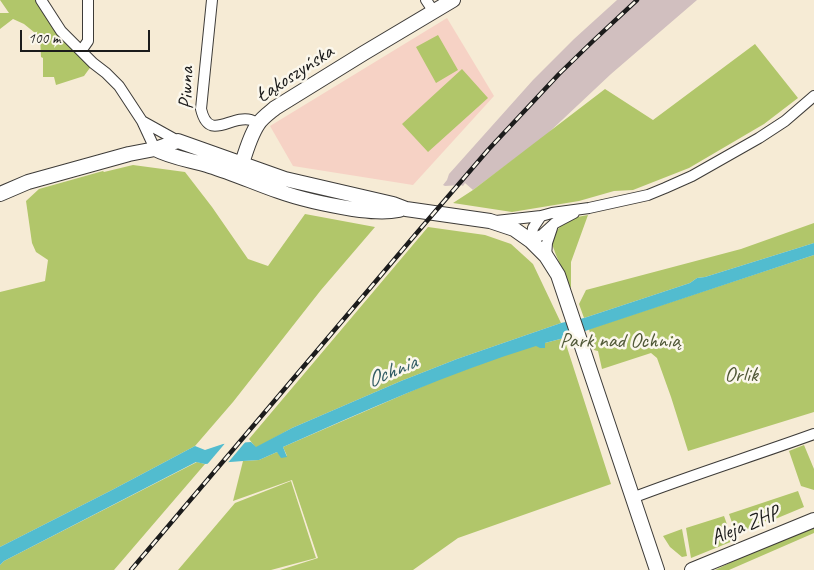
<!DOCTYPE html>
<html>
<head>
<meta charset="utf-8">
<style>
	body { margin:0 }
	#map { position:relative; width:814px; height:570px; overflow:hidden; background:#f6ebd5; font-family:Caveat,sans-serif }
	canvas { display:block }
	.scale { position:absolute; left:20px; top:30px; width:130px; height:22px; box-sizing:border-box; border:2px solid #1c1c1c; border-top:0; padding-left:6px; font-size:15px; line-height:18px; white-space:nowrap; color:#1c1c1c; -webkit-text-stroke:4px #fbf7ec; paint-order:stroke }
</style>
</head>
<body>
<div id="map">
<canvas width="814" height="570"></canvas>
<div class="scale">100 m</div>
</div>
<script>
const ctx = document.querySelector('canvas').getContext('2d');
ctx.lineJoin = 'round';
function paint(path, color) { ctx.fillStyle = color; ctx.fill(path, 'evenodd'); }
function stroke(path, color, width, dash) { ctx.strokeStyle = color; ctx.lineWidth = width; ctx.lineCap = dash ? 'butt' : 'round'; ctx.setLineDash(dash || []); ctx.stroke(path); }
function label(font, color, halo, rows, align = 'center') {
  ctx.font = font + ' Caveat,sans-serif'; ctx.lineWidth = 5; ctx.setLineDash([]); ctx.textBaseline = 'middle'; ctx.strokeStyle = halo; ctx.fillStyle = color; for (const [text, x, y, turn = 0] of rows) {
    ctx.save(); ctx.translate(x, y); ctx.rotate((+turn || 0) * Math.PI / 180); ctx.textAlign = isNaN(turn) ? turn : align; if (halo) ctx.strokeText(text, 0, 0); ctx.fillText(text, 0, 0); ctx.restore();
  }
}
paint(new Path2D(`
	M447 18 494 96 413 185 293 166 270 126Z`), '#f6d2c5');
paint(new Path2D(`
	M617 0H697L611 74 545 136 473 190 465 183 463 186 461 185 445 186 443 185 447 180 449 174 533 80 574 39Z`), '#d1bfbf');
paint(new Path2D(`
	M0 0H38L92 65 84 76 56 85 54 77H43V58L41 57 40 37 24 24 13 19 0 29V13H9Z
	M438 35 458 70 436 83 416 47Z
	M755 44 798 98 764 124 689 168 633 190 614 191 579 201 512 212 453 203 473 190 605 89 653 120Z
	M462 69 488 98 428 152 402 124Z
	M133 165 185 172 212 207 248 259 268 266 305 214 375 227 321 290 233 402 195 446 112 490 0 547V292L45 281 48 260 36 252 32 243 26 201 39 189 103 171 104 172Z
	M588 215 571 262V289L556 255 552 244 555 233 562 224 572 218Z
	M814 223V243L705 277 697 278 690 283 584 318 579 304 586 290 741 249Z
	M428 227 485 235 511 244 533 264 561 323 457 359 401 381 292 428 256 448 249 439Z
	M814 255V412L688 451 671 397 657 358 651 353 602 369 598 351 594 350 589 329Z
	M564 338 611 484 458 538 413 570H280L318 558 292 480 233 501 243 461 259 460 277 452 287 456 283 447 437 380 508 354 536 345 545 348V343Z
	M804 445 814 469V490L801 486 789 451Z
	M197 462 205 464 114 570H0V565L4 561Z
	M291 481 316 558 271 570H178L235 503Z
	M798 491 804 507 768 522 766 521 762 523 761 524 736 534 729 514Z
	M724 516 733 541 691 558 686 528Z
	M814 527V533L729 570H715L742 557Z
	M682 529 687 556 682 557 670 547 663 536Z`), '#b1c66a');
paint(new Path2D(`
	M814 243V255L564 338 545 343V348H540L536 346C449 373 366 410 283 447L287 457 281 458 277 452 259 460 243 461 205 464 196 462 4 561 0 565V547L112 490 195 446 205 450 223 444 251 442 256 447 292 428 401 381 457 359 561 323 584 318 690 283 697 278 705 277Z`), '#52bccf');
paint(new Path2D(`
	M247 440 226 465 205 467 227 441Z`), '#f6ebd5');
const street = new Path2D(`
	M41 0 61 31 93 63 106 73 119 86 142 121 155 149
	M212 0 201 109C209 143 231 114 251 120 252 120 257 124 258 124
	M426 0 434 12
	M81 51 88 41V0
	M142 121 178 141
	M496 221 541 216 552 213 589 208 648 195 665 188 692 176 759 138 785 121 814 96
	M531 241 543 234 555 223 574 213
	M531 241 533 228 541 216
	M546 256 547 243 552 228
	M632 498C692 475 753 456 814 434`);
const secondary = new Path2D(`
	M155 149C172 158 191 160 210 166 233 173 255 183 278 191 303 200 328 205 353 209 368 211 384 213 399 210
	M238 176C244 159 248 139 258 124 262 118 269 113 275 108L364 53 453 0
	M0 194 28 182 129 154 155 149 178 141 285 179 393 204 406 209 490 221 514 229 531 241 546 256 558 275 657 570
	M692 570 814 520`);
stroke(street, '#3d3b38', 12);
stroke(secondary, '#3d3b38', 16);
stroke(street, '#fff', 10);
stroke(secondary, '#fff', 14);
const rail = new Path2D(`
	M131 570 421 228 488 150 559 74 592 42 637 0`);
stroke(rail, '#1c1c1c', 4.5);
stroke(rail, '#fbf7ec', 2.5, [8]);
label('21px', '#1c1c1c', '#fbf7ec', [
	["Łąkoszyńska",295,74,-33],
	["Piwna",187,88,-89],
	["Aleja ZHP",745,526,-22]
]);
label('21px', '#505837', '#fbf7ec', [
	["Park nad Ochnią",620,341],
	["Orlik",741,375]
]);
label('italic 22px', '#325c64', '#fbf7ec', [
	["Ochnia",392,372,-23]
]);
</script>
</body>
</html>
